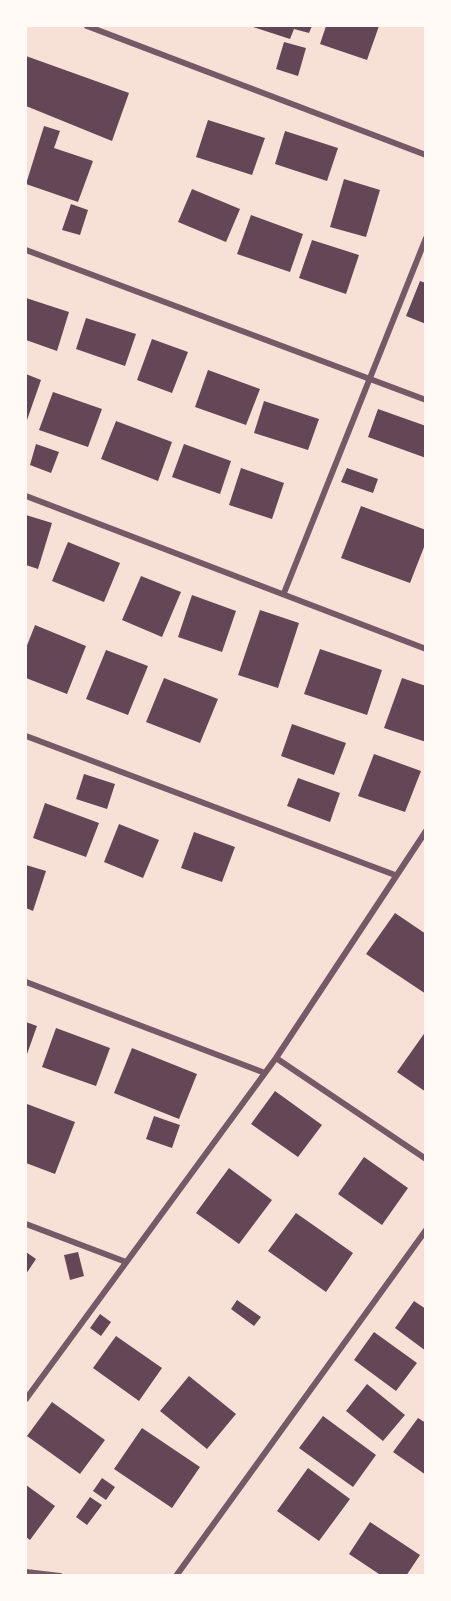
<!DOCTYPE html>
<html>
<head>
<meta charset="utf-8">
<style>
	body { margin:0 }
	#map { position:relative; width:451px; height:1601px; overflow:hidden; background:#f7e1d7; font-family:Rubik,sans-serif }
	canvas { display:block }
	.frame { position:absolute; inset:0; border:27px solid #fffaf5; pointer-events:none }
</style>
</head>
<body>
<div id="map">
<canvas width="451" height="1601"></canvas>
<div class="frame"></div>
</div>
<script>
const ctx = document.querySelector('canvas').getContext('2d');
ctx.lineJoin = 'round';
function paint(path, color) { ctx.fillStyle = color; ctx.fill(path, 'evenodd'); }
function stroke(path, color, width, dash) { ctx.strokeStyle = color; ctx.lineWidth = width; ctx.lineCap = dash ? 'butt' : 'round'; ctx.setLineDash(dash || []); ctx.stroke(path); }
paint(new Path2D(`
	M250 26H312L309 33 294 29 290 39Z
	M326 26H379L367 60 320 44Z
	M284 42 306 48 298 76 276 69Z
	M26 56 129 93 112 141 26 106Z
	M208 120 265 138 252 175 196 157Z
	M44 126 60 131 54 148 93 161 78 202 26 184Z
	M285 131 338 148 327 181 275 164Z
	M344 179 380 190 366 237 330 227Z
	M192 189 240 209 226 242 178 222Z
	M71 204 88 210 80 235 62 230Z
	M251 215 303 234 290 272 237 254Z
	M312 240 359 255 346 294 299 278Z
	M420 281 426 283V324L406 316Z
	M26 298 69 312 57 351 26 340Z
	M86 318 136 334 125 366 76 349Z
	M152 339 188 352 172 393 137 380Z
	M208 370 260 389 246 425 195 407Z
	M26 374 41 380 26 423Z
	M53 392 102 409 88 447 39 430Z
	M264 401 319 419 308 450 254 433Z
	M378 409 426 426V458L368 437Z
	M116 421 172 442 158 481 101 459Z
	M36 444 59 452 51 473 30 465Z
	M184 444 231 461 220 494 172 477Z
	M241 468 284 483 272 519 229 505Z
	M347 468 378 479 373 493 341 482Z
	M361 506 426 530V542L410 583 341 558Z
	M26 515 52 523 38 569 26 565Z
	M68 542 120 563 104 602 52 581Z
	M141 576 181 592 162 637 122 620Z
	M192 595 236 611 222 652 178 637Z
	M260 610 299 623 278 688 238 675Z
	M35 625 86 646 67 694 26 678V648Z
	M320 649 382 670 367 715 304 694Z
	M106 650 148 666 128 715 86 699Z
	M164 678 218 699 200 743 146 722Z
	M402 678 426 686V742L384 728Z
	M292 724 346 743 334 775 281 756Z
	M374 754 421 771 405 812 358 796Z
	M84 774 115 784 107 809 76 799Z
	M298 778 340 793 330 822 287 806Z
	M45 803 99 823 86 857 33 838Z
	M119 824 159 840 143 878 104 862Z
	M194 832 235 847 222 882 181 868Z
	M26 865 46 871 33 911 26 908Z
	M395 913 426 934V994L366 954Z
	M26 1022 37 1026 26 1057Z
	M56 1028 110 1048 96 1086 42 1067Z
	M426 1031V1092L397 1072Z
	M132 1048 197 1074 179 1119 114 1093Z
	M275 1091 322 1125 298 1157 251 1124Z
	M27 1104 75 1122 55 1174 26 1163Z
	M154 1116 180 1125 172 1148 146 1139Z
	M364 1157 408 1188 382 1225 338 1194Z
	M229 1168 272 1200 239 1244 196 1213Z
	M296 1213 353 1253 326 1292 268 1251Z
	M26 1252 36 1259 26 1274Z
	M78 1252 84 1276 70 1280 64 1255Z
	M237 1300 261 1317 254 1326 231 1309Z
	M414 1301 426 1309V1351L395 1328Z
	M100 1314 111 1322 101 1336 90 1328Z
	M374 1332 417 1363 396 1391 354 1360Z
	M116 1336 162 1368 139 1401 93 1368Z
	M189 1376 236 1414 207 1449 160 1411Z
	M367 1384 405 1415 383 1441 346 1411Z
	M52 1402 105 1440 80 1474 27 1436Z
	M323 1416 376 1455 353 1487 299 1448Z
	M418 1418 426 1423V1475L393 1452Z
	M142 1428 200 1467 172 1508 114 1469Z
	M308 1468 350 1499 319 1541 277 1511Z
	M102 1478 115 1487 106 1500 93 1491Z
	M26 1485 55 1506 30 1540 26 1537Z
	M90 1497 102 1505 87 1525 76 1517Z
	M370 1522 420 1555 406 1576H382L349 1554Z`), '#644757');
stroke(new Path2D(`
	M87 26 426 155
	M26 250 426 400
	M26 496 426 649
	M284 593 426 238
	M26 736 395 875
	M26 982 265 1073
	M276 1058 426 1159
	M26 1224 126 1262
	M26 1399 276 1058 426 831
	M26 1572 60 1576
	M176 1576 426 1230`), '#755966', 6);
</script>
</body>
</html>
